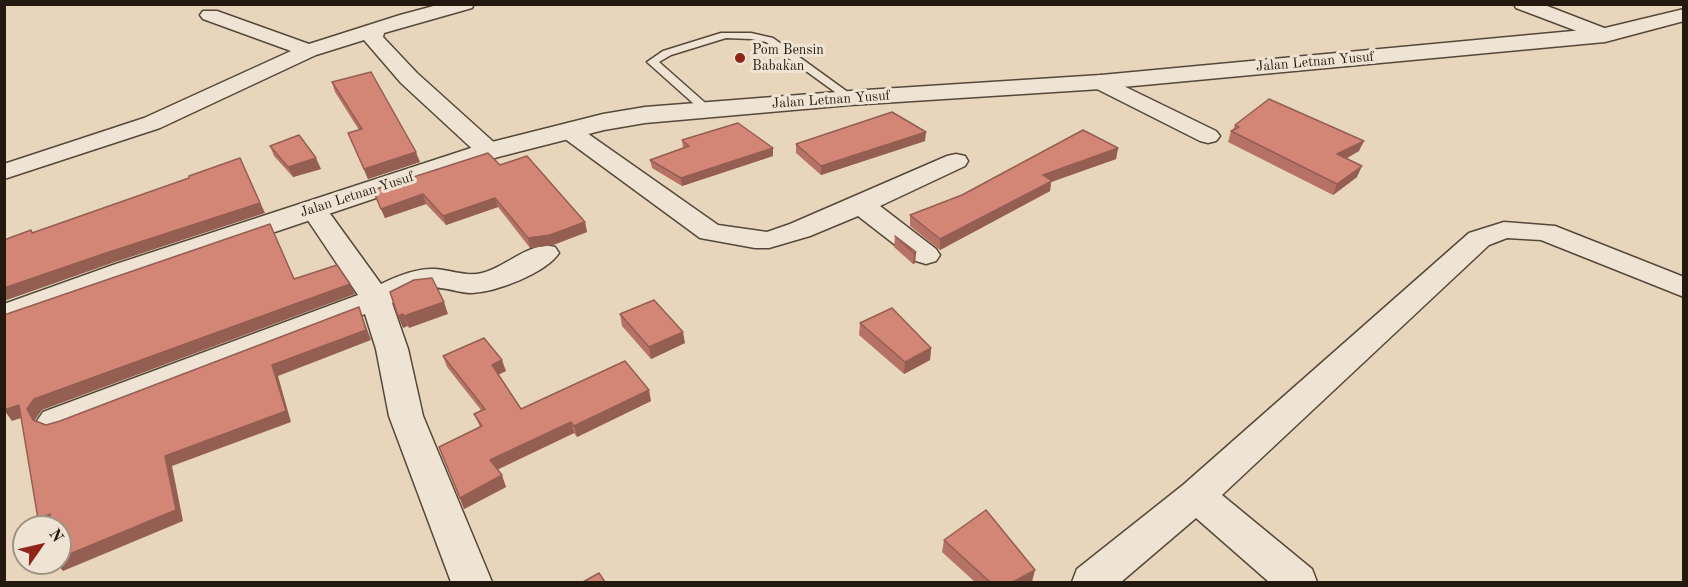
<!DOCTYPE html>
<html>
<head>
<meta charset="utf-8">
<style>
	body { margin:0 }
	#map { position:relative; width:1688px; height:587px; overflow:hidden; background:#e7d6bb; font-family:"Old Standard TT",serif }
	canvas { display:block }
	.frame { position:absolute; inset:0; border:6px solid #24190f; pointer-events:none }
	.north { position:absolute; left:12px; top:515px; width:60px; height:60px; box-sizing:border-box; background:#efe4d3; border:2px solid #9e9385; border-radius:50%; rotate:56deg; font-size:16px; font-weight:700; line-height:24px; text-align:center; color:#24190f }
	.north::after { content:''; display:block; margin:auto; width:21px; height:27px; background:#8f2418; clip-path:polygon(50% 0,100% 100%,50% 72%,0 100%) }
</style>
</head>
<body>
<div id="map">
<canvas width="1688" height="587"></canvas>
<div class="frame"></div>
<div class="north">N</div>
</div>
<script>
const ctx = document.querySelector('canvas').getContext('2d');
ctx.lineJoin = 'round';
function stroke(path, color, width, dash) { ctx.strokeStyle = color; ctx.lineWidth = width; ctx.lineCap = dash ? 'butt' : 'round'; ctx.setLineDash(dash || []); ctx.stroke(path); }
function paint(path, color) { ctx.fillStyle = color; ctx.fill(path, 'evenodd'); }
function label(font, color, halo, rows, align = 'center') {
  ctx.font = font + ' "Old Standard TT",serif'; ctx.lineWidth = 6; ctx.setLineDash([]); ctx.textBaseline = 'middle'; ctx.strokeStyle = halo; ctx.fillStyle = color; for (const [text, x, y, turn = 0] of rows) {
    ctx.save(); ctx.translate(x, y); ctx.rotate((+turn || 0) * Math.PI / 180); ctx.textAlign = isNaN(turn) ? turn : align; if (halo) ctx.strokeText(text, 0, 0); ctx.fillText(text, 0, 0); ctx.restore();
  }
}
const service = new Path2D(`
	M721 33H751L773 38 856 98 854 100H846L766 42 751 39 726 38 671 55 659 62 711 108V112H703L647 62 663 51Z`);
const minor = new Path2D(`
	M441 4H474L472 8 384 33 383 37 417 73 498 146 501 151 498 156 489 158 480 156 401 83 364 40 316 55 160 128 4 179V164L144 118 291 51 203 19 200 15 203 11H217L309 44 400 15Z
	M1514 4H1542L1612 31 1615 35 1612 39H1598L1516 8Z
	M1101 75 1216 131 1220 136 1216 141 1208 143 1200 141 1093 87 1090 82 1093 77Z
	M569 124 577 126 718 225 767 232 790 224 947 156 956 154 965 156 968 161 965 166 880 206 936 249 940 255 936 261 926 264 916 261 858 216 810 236 769 248H755L700 238 561 136 557 131 561 126Z
	M314 202 323 204 381 284C397 276 417 268 435 269 451 270 466 277 482 273 507 267 529 241 555 247L559 253C546 273 496 292 472 293 457 293 441 285 426 288 414 289 403 297 392 303L408 349 423 416 492 582H451L389 416 376 349 365 314 67 430 55 434 43 430 37 421 43 412 358 295 301 210 305 204Z
	M1504 222 1555 226 1684 277V297L1541 240 1507 238 1489 245 1222 495 1312 569 1317 582H1269L1196 518 1121 582H1072L1077 569 1183 485 1469 233Z`);
const tertiary = new Path2D(`
	M1684 9V21L1605 42 1101 89 850 105 645 123 604 130 498 157 135 279 4 327V304L113 265 480 145 603 114 645 107 850 91 1101 75 1605 28Z`);
stroke(service, '#55483a', 3);
stroke(minor, '#55483a', 3);
stroke(tertiary, '#55483a', 3);
paint(service, '#efe4d3');
paint(minor, '#efe4d3');
paint(tertiary, '#efe4d3');
paint(new Path2D(`
	M332 82 420 162 368 179 348 133 359 130 335 92Z
	M1235 125 1359 151 1346 159 1357 177 1333 195 1228 142 1231 131 1233 130Z
	M682 140 773 148V156L682 186 652 168 650 160 683 148Z
	M925 141 821 175 796 153V144Z
	M270 146 321 169 293 177 274 156Z
	M1118 148 1116 159 1051 182 1050 191 940 250 910 226V215Z
	M500 165 585 222 587 232 553 245 530 248 498 207 446 225 426 204 385 218 373 190Z
	M895 236 916 252 915 263 913 264 894 247Z
	M620 314 685 343 651 359 622 326Z
	M860 323 931 348 930 360 904 374 859 335Z
	M443 356 506 371 498 374 521 409 651 401 577 437 574 433 497 470 506 487 464 509 439 447 480 427 474 414 481 410 447 367Z
	M944 540 1032 582H975L942 552Z`), '#b67365');
paint(new Path2D(`
	M926 132 925 141 821 175V166Z
	M1364 141 1359 151 1333 165 1337 154Z
	M773 148V156L682 186 681 178Z
	M1118 148 1116 159 1051 182 1050 191 940 250V239L1043 175Z
	M416 152 420 162 368 179 364 169Z
	M240 158 265 213 112 263 4 301V288Z
	M316 158 321 169 293 177 288 167Z
	M1362 166 1357 177 1333 195 1337 184Z
	M423 194 426 204 385 218 381 209Z
	M495 198 498 207 446 225 443 216Z
	M585 222 587 232 553 245 530 248 528 238Z
	M916 252 915 263 913 264 914 253Z
	M350 284 355 294 42 410 35 420 41 431 33 420 27 409 34 399Z
	M444 302 448 314 409 328 404 316Z
	M359 307 371 340 278 376 291 422 172 466 183 521 63 571 56 563H60V558L165 456 272 365Z
	M403 314 408 326 403 328 398 316Z
	M683 332 685 343 651 359 649 347Z
	M931 348 930 360 904 374 905 362Z
	M502 360 506 371 496 376 492 365Z
	M649 390 651 401 577 437 574 426Z
	M19 405 27 416 12 421 4 410Z
	M571 422 574 433 494 471 490 460Z
	M502 475 506 487 464 509 460 498Z
	M50 514 54 527H44L38 519Z
	M1035 570 1032 582H1013Z`), '#945e53');
const building = new Path2D(`
	M371 72 416 152 364 169 348 133 362 129 332 82Z
	M1269 99 1364 141 1337 154 1362 166 1337 184 1231 131 1239 127 1235 125Z
	M892 112 926 132 821 166 796 144Z
	M738 123 773 148 681 178 650 160 689 146 682 140Z
	M1083 130 1118 148 1043 175 1052 181 940 239 910 215 962 195Z
	M299 135 316 158 288 167 270 146Z
	M488 153 500 165 527 156 585 222 550 235 528 238 495 198 443 216 423 194 381 209 373 190Z
	M240 158 260 203 106 253 4 288V240L31 230 32 233 189 178V176Z
	M270 224 294 279 337 265 350 284 34 399 27 409 33 420 46 425 60 421 359 307 366 330 272 365 286 411 165 456 176 510 60 558V527H51L50 514 38 519 19 405 4 410V315Z
	M895 236 916 252 914 253Z
	M432 278 444 302 404 316 403 314 398 316 390 292 414 280Z
	M654 300 683 332 649 347 620 314Z
	M892 308 931 348 905 362 860 323Z
	M484 338 502 360 492 365 521 409 625 361 649 390 574 426 571 422 490 460 502 475 460 498 439 447 482 426 474 414 485 409 443 356Z
	M986 510 1035 570 1013 582H990L944 540Z
	M599 573 605 582H583Z`);
paint(building, '#d48676');
stroke(building, '#945e53', 1.5);
for (const [x, y, r, color] of [
	[740,58,6,"#8f2418"]
]) { const dot = new Path2D(); dot.arc(x, y, r, 0, 2 * Math.PI); ctx.fillStyle = color; ctx.fill(dot); stroke(dot, '#efe4d3', 2); }
label('14px', '#24190f', '#efe4d3', [
	["Pom Bensin",752,50],
	["Babakan",752,66]
], 'left');
label('14px', '#24190f', '#efe4d3', [
	["Jalan Letnan Yusuf",1315,62,-5],
	["Jalan Letnan Yusuf",831,100,-4],
	["Jalan Letnan Yusuf",357,195,-18]
]);
</script>
</body>
</html>
